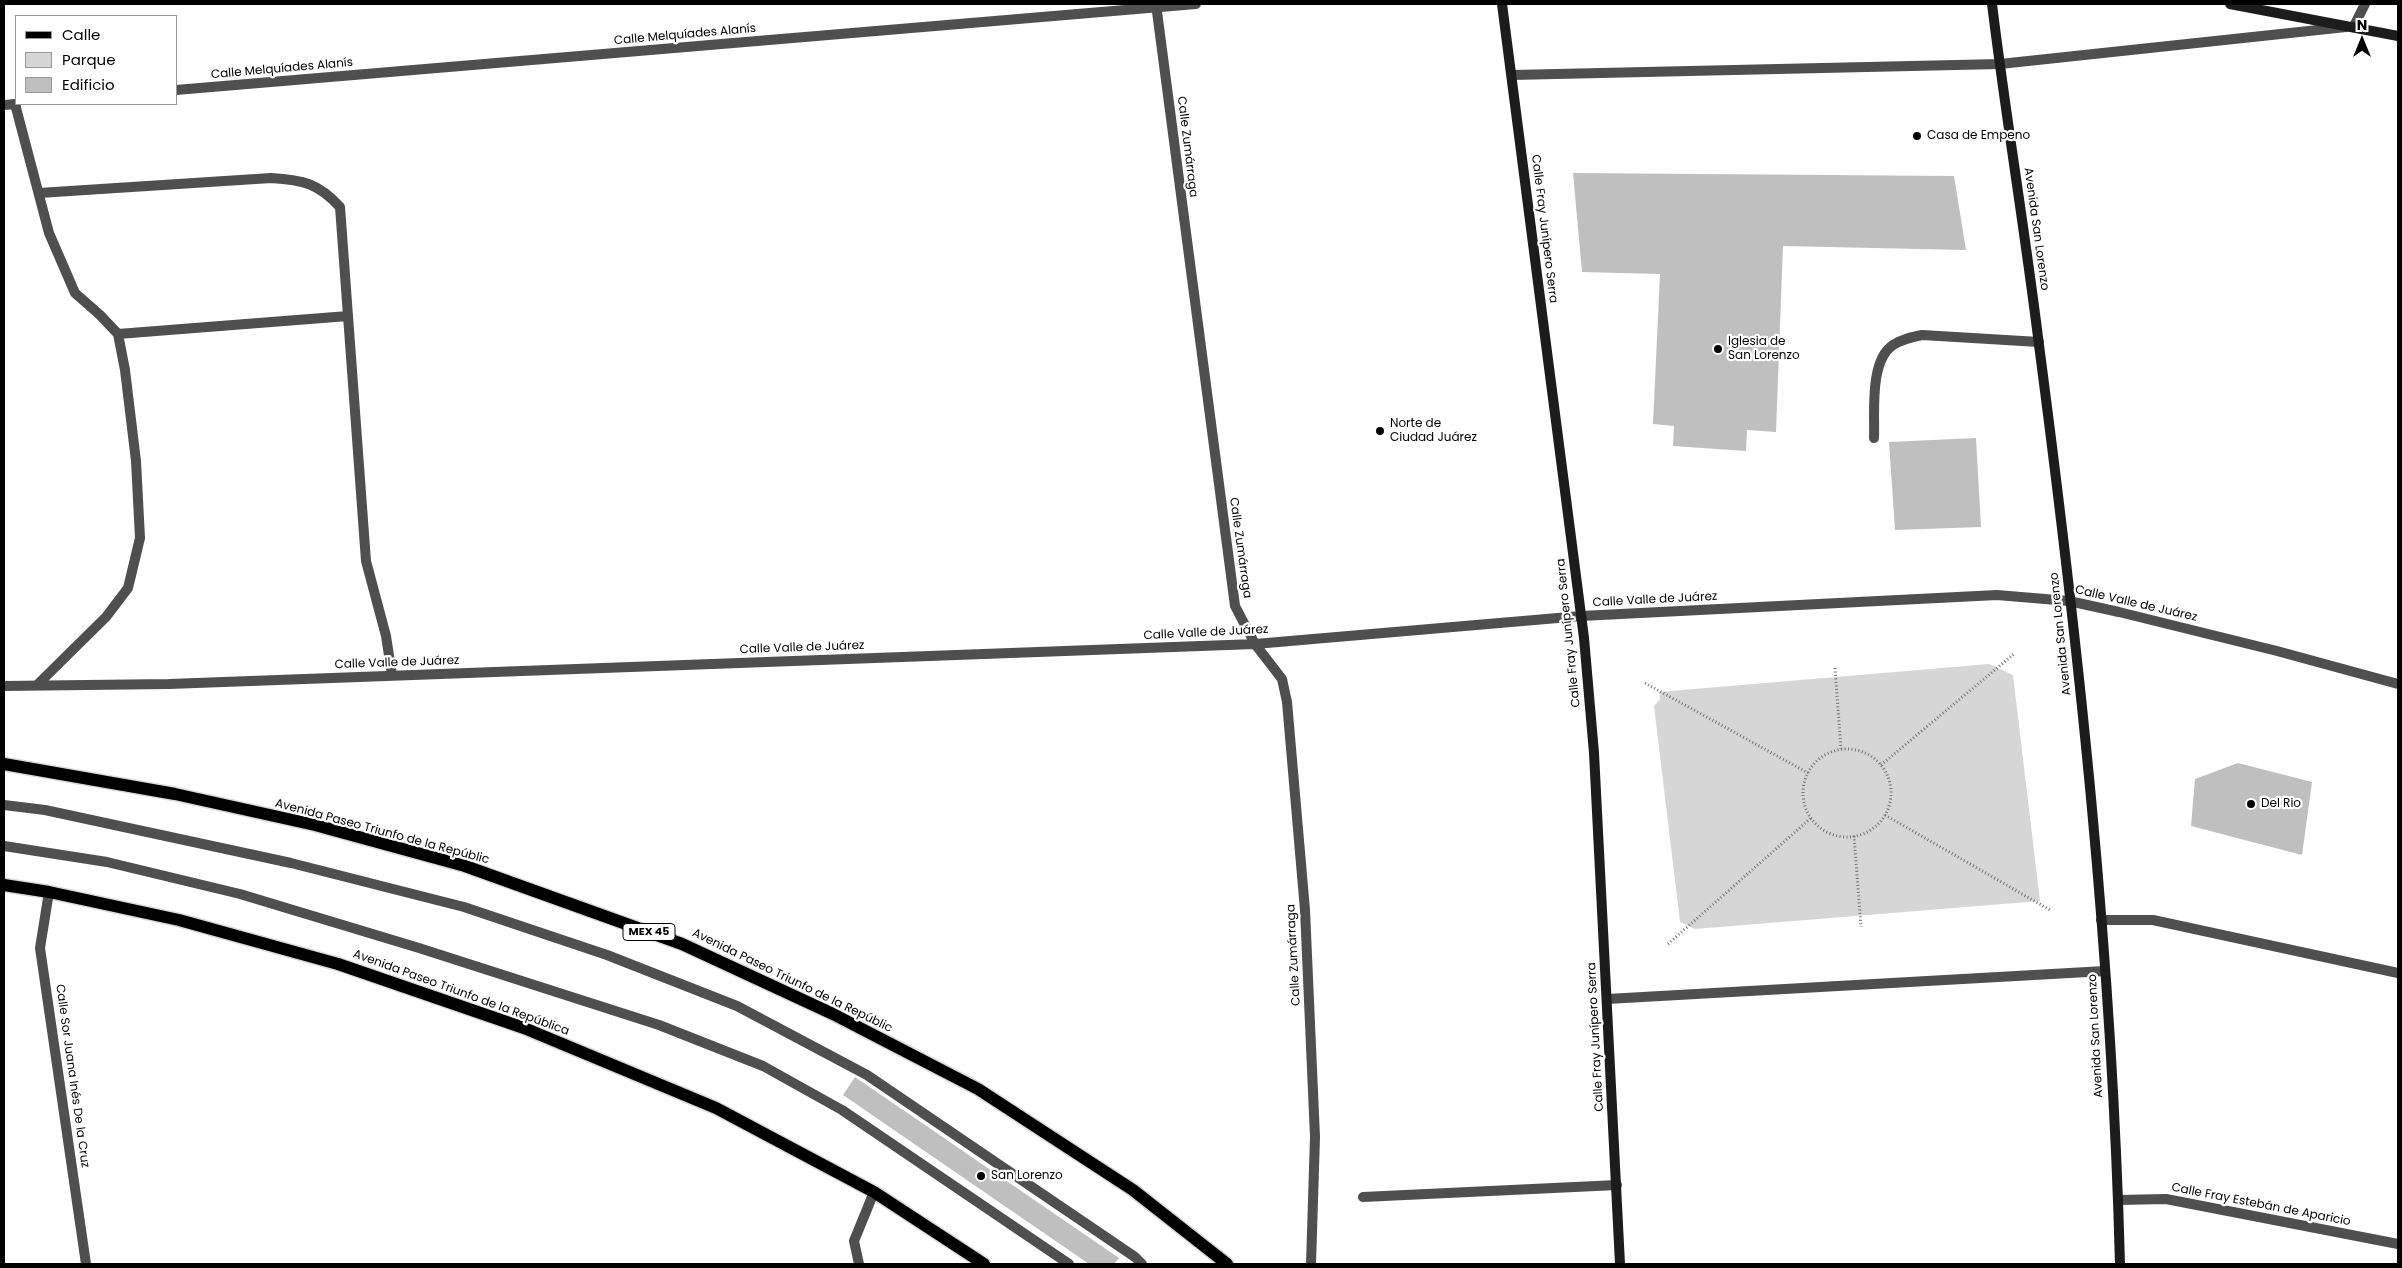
<!DOCTYPE html>
<html>
<head>
<meta charset="utf-8">
<style>
	body { margin:0 }
	#map { position:relative; width:2402px; height:1268px; overflow:hidden; background:#fff; font-family:Poppins,sans-serif }
	canvas { display:block }
	.frame { position:absolute; inset:0; border:5px solid #000; pointer-events:none }
	.legend { position:absolute; left:15px; top:15px; width:162px; height:90px; box-sizing:border-box; background:#fff; border:1px solid #999; margin:0; padding:6px 9px; list-style:none; font-size:15px; color:#000 }
	.legend li { display:flex; align-items:center; gap:10px; height:25px }
	.legend b { width:25px; border:1px solid #999 }
	.north { position:absolute; left:2337px; top:15px; width:50px; height:50px; -webkit-text-stroke:4px #fff; paint-order:stroke; rotate:0deg; font-size:14px; font-weight:700; line-height:20px; text-align:center; color:#000 }
	.north::after { content:''; display:block; margin:auto; width:18px; height:22px; background:#000; clip-path:polygon(50% 0,100% 100%,50% 72%,0 100%) }
</style>
</head>
<body>
<div id="map">
<canvas width="2402" height="1268"></canvas>
<div class="frame"></div>
<ul class="legend">
<li><b style="height:6px;background:#000"></b>Calle</li>
<li><b style="height:14px;background:#d6d6d6"></b>Parque</li>
<li><b style="height:14px;background:#bfbfbf"></b>Edificio</li>
</ul>
<div class="north">N</div>
</div>
<script>
const ctx = document.querySelector('canvas').getContext('2d');
ctx.lineJoin = 'round';
function paint(path, color) { ctx.fillStyle = color; ctx.fill(path, 'evenodd'); }
function stroke(path, color, width, dash) { ctx.strokeStyle = color; ctx.lineWidth = width; ctx.lineCap = dash ? 'butt' : 'round'; ctx.setLineDash(dash || []); ctx.stroke(path); }
function label(font, color, halo, rows, align = 'center') {
  ctx.font = font + ' Poppins,sans-serif'; ctx.lineWidth = 4.5; ctx.setLineDash([]); ctx.textBaseline = 'middle'; ctx.strokeStyle = halo; ctx.fillStyle = color; for (const [text, x, y, turn = 0] of rows) {
    ctx.save(); ctx.translate(x, y); ctx.rotate((+turn || 0) * Math.PI / 180); ctx.textAlign = isNaN(turn) ? turn : align; if (halo) ctx.strokeText(text, 0, 0); ctx.fillText(text, 0, 0); ctx.restore();
  }
}
paint(new Path2D(`
	M1989 664 2013 675 2040 901 1695 929 1680 922 1654 706 1660 699 1659 692Z`), '#d6d6d6');
paint(new Path2D(`
	M1573 173 1954 176 1966 250 1783 246 1776 432 1747 430 1746 451 1673 446 1674 426 1653 424 1660 274 1582 272Z
	M1976 438 1981 527 1895 530 1889 442Z
	M2238 763 2312 782 2302 855 2191 826 2195 779Z
	M855 1077 1119 1258 1114 1264H1089L843 1095Z`), '#bfbfbf');
const primary = new Path2D(`
	M4 764 175 794 315 825 465 866 682 944 833 1014 978 1089 1133 1190 1227 1264
	M4 885 49 892 179 920 338 964 524 1028 716 1108 874 1192 984 1264`);
stroke(primary, '#dbdbdb', 15);
stroke(new Path2D(`
	M1835 668 1841 749
	M1645 683 1808 773
	M1803 793a44 44 0 1 1 88 0a44 44 0 1 1-88 0Z
	M1881 765 2015 653
	M1885 815 2050 910
	M1854 836 1861 927
	M1668 944 1811 818`), '#717171', 3, [1, 2.5]);
stroke(new Path2D(`
	M1512 75 2000 64 2346 27
	M15 104 49 233 75 293 100 315 118 334 125 370 136 461 140 538 128 588 106 617 37 685
	M39 193 271 178C303 180 318 183 340 207L366 561 386 636 392 675
	M118 334 348 316
	M1874 438C1875 414 1869 361 1893 345 1902 339 1912 337 1922 335L2039 342
	M4 805 45 810 291 863 464 907 607 955 737 1006 867 1075 1135 1257 1142 1264
	M4 846 107 862 240 894 419 948 659 1025 763 1066 842 1110 1069 1264
	M2101 920H2153L2398 973
	M1607 999 2105 971
	M1363 1197 1617 1185`), '#4f4f4f', 10);
stroke(new Path2D(`
	M1156 4 1235 606 1255 644 1282 679 1287 702 1305 910 1315 1137 1311 1264
	M2354 26 2365 4
	M176 90 1196 4
	M4 105 16 104
	M4 686 169 684 1255 644 1581 616 1997 595 2069 601 2119 612 2277 651 2398 684
	M49 892 40 948 86 1264
	M2118 1200 2166 1199 2398 1244
	M859 1264 854 1241 874 1192`), '#4f4f4f', 10);
stroke(new Path2D(`
	M1502 4 1584 638 1594 753 1620 1264
	M1992 4C2006 118 2025 231 2039 345 2079 650 2112 956 2120 1264
	M2230 4 2398 36`), '#1c1c1c', 10);
stroke(primary, '#000', 12);
for (const [x, y, r, color] of [
	[1917,136,5,"#000"],
	[1718,349,5,"#000"],
	[1380,431,5,"#000"],
	[2251,804,5,"#000"],
	[981,1176,5,"#000"]
]) { const dot = new Path2D(); dot.arc(x, y, r, 0, 2 * Math.PI); ctx.fillStyle = color; ctx.fill(dot); stroke(dot, '#fff', 2); }
for (const [x, y, w] of [
	[649,932,52]
]) { const box = new Path2D(); box.roundRect(x - w / 2, y - 8.5, w, 17, 4); ctx.fillStyle = '#fff'; ctx.fill(box); stroke(box, '#000', 1); }
label('bold 11px', '#000', null, [
	["MEX 45",649,932]
]);
label('12px', '#000', '#fff', [
	["Calle Melquíades Alanís",685,35,-5],
	["Calle Melquíades Alanís",282,69,-5],
	["Calle Zumárraga",1187,147,83],
	["Calle Fray Junípero Serra",1544,229,83],
	["Avenida San Lorenzo",2036,229,82],
	["Calle Zumárraga",1240,548,82],
	["Calle Valle de Juárez",1655,600,-3],
	["Calle Valle de Juárez",2136,604,13],
	["Calle Valle de Juárez",1206,633,-3],
	["Calle Fray Junípero Serra",1569,633,-96],
	["Avenida San Lorenzo",2061,634,-96],
	["Calle Valle de Juárez",802,648,-2],
	["Calle Valle de Juárez",397,663,-2],
	["Avenida Paseo Triunfo de la Repúblic",382,832,15],
	["Calle Zumárraga",1294,955,-93],
	["Avenida Paseo Triunfo de la Repúblic",792,981,26],
	["Avenida Paseo Triunfo de la República",461,993,20],
	["Avenida San Lorenzo",2096,1036,-93],
	["Calle Fray Junípero Serra",1596,1037,-93],
	["Calle Sor Juana Inés De la Cruz",72,1076,82],
	["Calle Fray Estebán de Aparicio",2261,1205,11]
]);
label('12px', '#000', '#fff', [
	["Casa de Empeno",1927,136],
	["Iglesia de",1728,342],
	["San Lorenzo",1728,356],
	["Norte de",1390,424],
	["Ciudad Juárez",1390,438],
	["Del Rio",2261,804],
	["San Lorenzo",991,1176]
], 'left');
</script>
</body>
</html>
